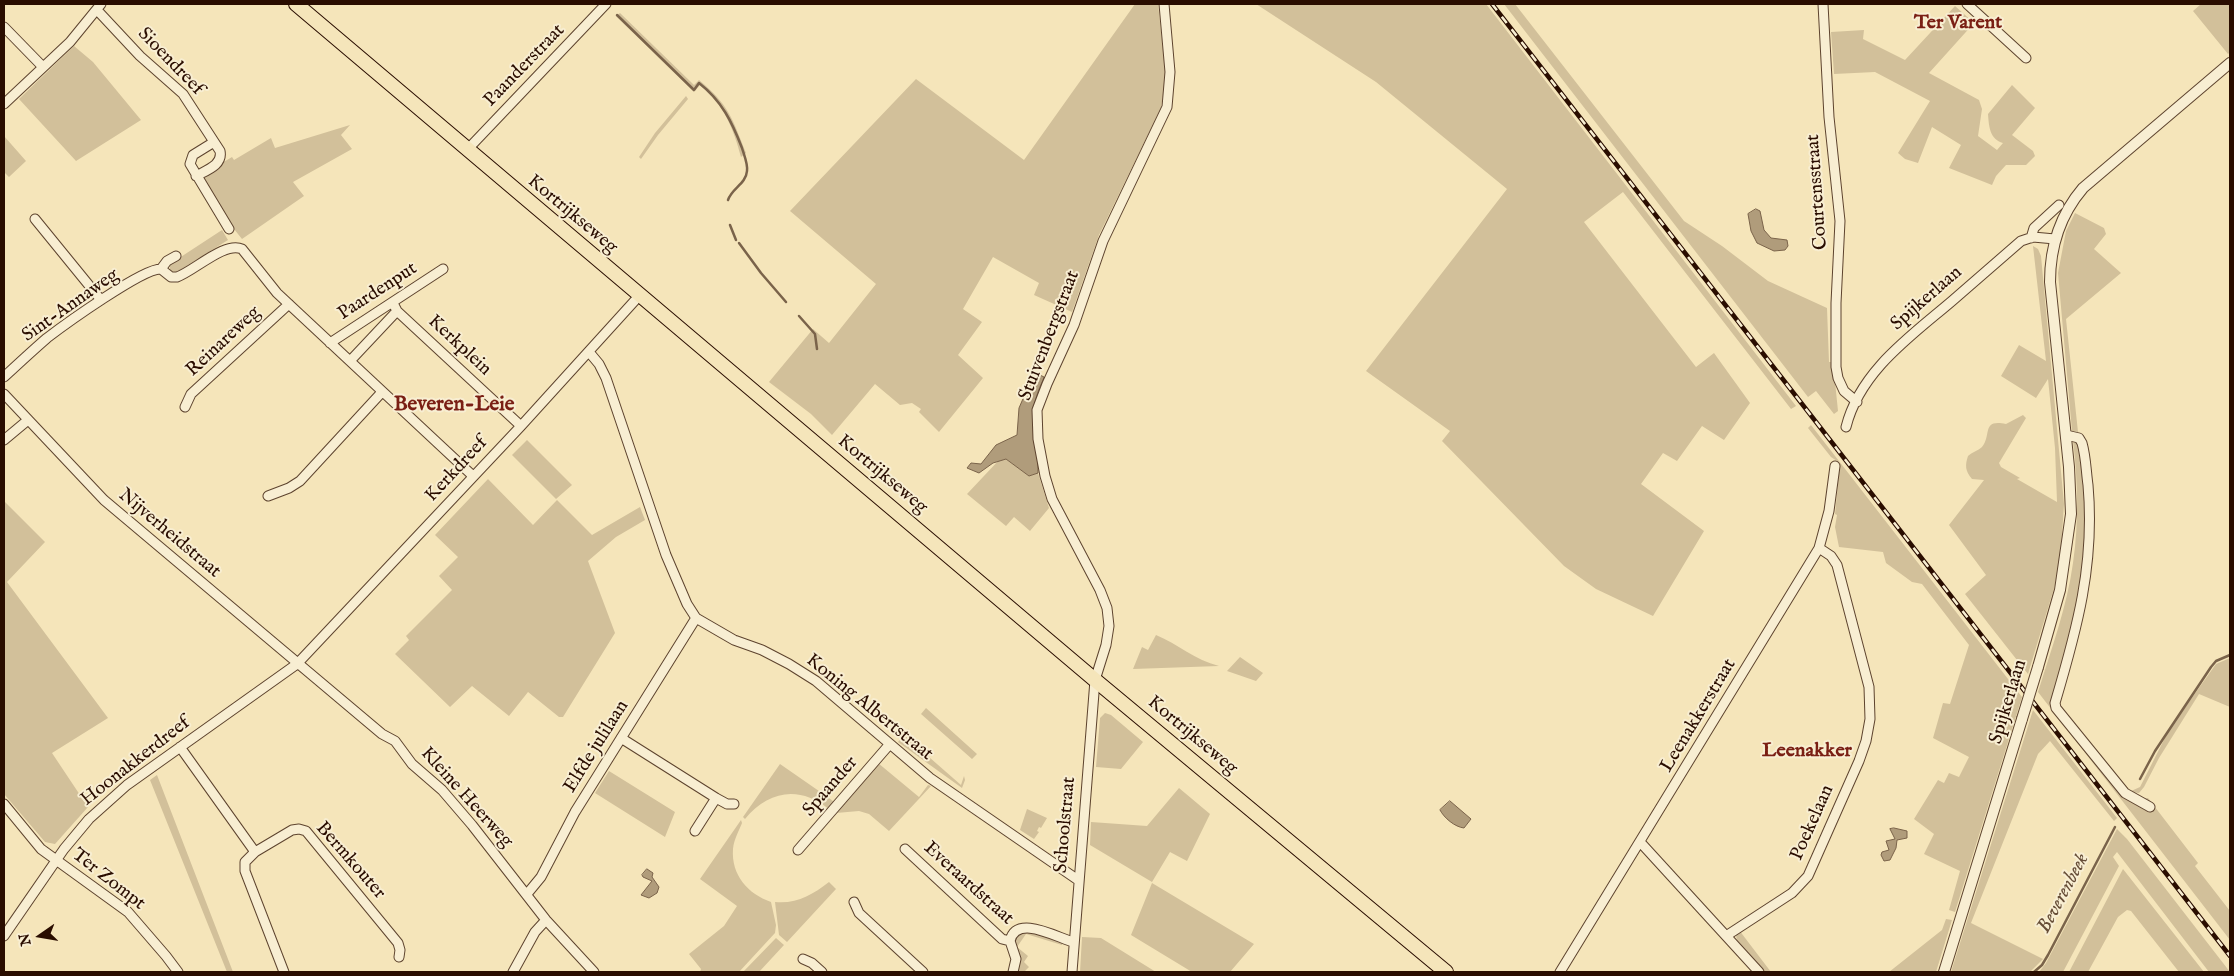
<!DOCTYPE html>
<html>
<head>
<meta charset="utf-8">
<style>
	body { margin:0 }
	#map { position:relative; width:2234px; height:976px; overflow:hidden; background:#f5e5ba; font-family:"IM FELL English",serif }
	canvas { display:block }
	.frame { position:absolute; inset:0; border:5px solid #2a0d00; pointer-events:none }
	.north { position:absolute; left:15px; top:911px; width:50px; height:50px; -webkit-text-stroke:4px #f8eed2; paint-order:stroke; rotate:257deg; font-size:14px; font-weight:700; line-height:20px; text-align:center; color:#2a0d00 }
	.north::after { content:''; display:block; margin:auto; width:18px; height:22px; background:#2a0d00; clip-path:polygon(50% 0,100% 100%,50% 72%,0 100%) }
</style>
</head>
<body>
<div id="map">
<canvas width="2234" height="976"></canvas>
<div class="frame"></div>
<div class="north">N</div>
</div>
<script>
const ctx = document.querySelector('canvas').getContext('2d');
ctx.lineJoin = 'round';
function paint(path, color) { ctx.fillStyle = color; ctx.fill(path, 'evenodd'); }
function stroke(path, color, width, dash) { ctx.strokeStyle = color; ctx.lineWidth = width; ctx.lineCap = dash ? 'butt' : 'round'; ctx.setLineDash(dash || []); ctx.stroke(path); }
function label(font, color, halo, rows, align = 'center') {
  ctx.font = font + ' "IM FELL English",serif'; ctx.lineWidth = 4; ctx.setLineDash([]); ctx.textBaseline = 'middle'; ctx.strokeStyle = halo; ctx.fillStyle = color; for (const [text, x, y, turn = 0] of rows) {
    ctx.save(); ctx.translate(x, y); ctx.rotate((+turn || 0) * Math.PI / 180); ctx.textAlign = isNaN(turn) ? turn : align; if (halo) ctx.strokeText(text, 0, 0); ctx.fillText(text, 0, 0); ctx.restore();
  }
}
paint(new Path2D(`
	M1135 4H1158L1166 76 1161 108 1099 235 1072 312 1034 295 1039 283 993 257 963 309 982 322 958 355 983 378 939 432 919 412 921 409 912 403 900 405 875 384 832 435 811 414 769 382 813 329 829 343 876 284 790 211 916 79 1024 160Z
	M1256 4H1486L1796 406 1791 409 1623 192 1584 222 1696 367 1714 353 1750 403 1724 440 1702 426 1677 461 1663 453 1641 484 1704 531 1653 616 1596 589 1564 566 1442 441 1450 431 1366 371 1507 189 1376 82Z
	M1504 4H1515L1684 221 1722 246 1768 281 1827 308 1829 362H1833L1838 411 1834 414 1816 391 1808 397Z
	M2201 4H2230V52L2228 54 2193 11Z
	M1955 6 1974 23 1929 73 1979 100 1982 109 1978 136 1997 150 2003 143C1990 139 1989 128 1988 114L2012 85 2035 108 2012 135 2033 151 2035 156 2026 165H2006L1996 176 1992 185 1949 168 1961 145 1932 127 1918 163 1905 159 1898 153 1930 101 1875 72 1834 74 1831 32 1864 30 1863 39 1905 60Z
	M620 13 694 85 699 80C729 105 732 118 746 153L741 157C734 130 723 102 700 85L694 92 616 16Z
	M74 46 93 62 141 120 76 161 19 99Z
	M686 96 688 99 658 135 641 159 639 157 655 133Z
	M350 125 341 135 352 149 293 182 304 196 242 239 226 219 203 181 207 172 232 157 234 160 271 138 275 148Z
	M4 136 26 161 9 177 4 172Z
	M2075 213 2104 228 2106 234 2094 249 2121 273 2066 319 2078 432 2072 431 2058 273 2066 231Z
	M222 230 228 240 177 272 170 271V264Z
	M2033 246 2038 249 2041 256 2064 504 2061 550 2055 585 2028 674 1965 594 1986 575 1949 525 1984 480 1972 479C1965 471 1965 465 1968 456 1972 452 1978 451 1982 447 1992 435 1981 419 2006 424L2023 415 2026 418 1999 463 2001 467 2020 478 2017 479 2057 502 2055 448 2048 379 2036 398 2001 376 2019 345 2046 361Z
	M1811 425 2022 697 1955 912 1949 910 1960 871 1924 854 1934 834 1914 819 1938 780 1944 783 1949 773 1959 777 1969 757 1933 738 1943 703 1950 704 1969 645 1922 584 1912 582 1886 563 1883 552 1839 547 1835 527 1837 515 1835 514 1840 463 1831 457 1808 428Z
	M527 440 572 485 556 499 512 455Z
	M2073 441 2079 443 2087 506 2082 592 2052 704 2135 799 2148 798 2198 863 2195 866 2230 911V940L2038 692C2051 650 2067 607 2073 563 2079 522 2078 482 2073 441Z
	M1006 459 1029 476 1038 473 1049 508 1030 531 1014 517 1006 526 967 494 999 460Z
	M488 479 533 525 557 500 592 535 640 507 645 520 616 537 588 561 615 633 563 717H559L528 692 509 716 472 686 450 707 395 654 409 640 406 636 452 590 439 576 458 557 435 535Z
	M4 501 45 542 7 582 108 718 52 753 88 807 55 844 45 842 4 794Z
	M1156 635C1178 644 1195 660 1219 666L1133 669 1142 647 1148 650Z
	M1240 657 1263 673 1256 681 1227 671Z
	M2230 658V707L2199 694 2159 758 2144 787 2139 793 2129 792 2140 787 2169 730 2216 664Z
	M926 708 977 754 972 759 921 714Z
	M2033 710 2117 818 2114 821 2050 741 2038 754 1971 923 2043 959 2030 972H1951Z
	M1105 713 1111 715 1143 742 1121 769 1096 767 1100 718Z
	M909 728 905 736 961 785 964 776 965 780 962 788 898 742Z
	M878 763 919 797 928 785 931 786 889 831 869 814 859 811 836 813Z
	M780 764 829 798 834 802 829 809C799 785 768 791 745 819L743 817Z
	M609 771 675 812 665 837 595 793Z
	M157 775 233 972H227L150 780Z
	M1179 788 1210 814 1187 861 1170 852 1152 882 1090 845 1091 822 1147 826Z
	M1027 809 1047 818 1041 828 1039 827 1037 831 1039 832 1034 839 1020 830Z
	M741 820 742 823C739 831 734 839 733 849 731 875 748 894 771 902L776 925 775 933 739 972H700L701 969 689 954 724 926 737 906 700 879Z
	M2117 829 2127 839 2230 972H2209L2117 852 2113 857 2119 866 2063 972H2039L2046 963Z
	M2123 869 2204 972H2179L2131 911 2127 910 2118 917 2088 972H2069Z
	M829 882 836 889 787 942 779 935 775 902C797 904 812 895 829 882Z
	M1152 883 1254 944 1230 972H1192L1131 935Z
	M1946 919 1952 920 1936 972H1889L1942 930Z
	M1026 930 1062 943V945L1026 934 1017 947 1028 956 1024 962 1029 967 1024 972H1017C1023 959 1014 950 1015 937Z
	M1739 930 1771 972H1764L1737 941 1736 935Z
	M1082 937 1101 938 1156 972H1080Z
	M776 938 784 945 759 972H743Z`), '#d2c09a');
const water = new Path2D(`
	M1756 209 1760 211 1764 230 1771 238 1787 240 1788 246 1785 250 1774 251 1757 243 1751 231 1748 214Z
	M1038 374 1044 377 1043 380C1024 420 1038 434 1038 473L1029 476 1006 459 993 463 979 473 967 468 971 463 981 464 996 445 1017 435 1019 408 1032 378Z
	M1450 801 1471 819 1464 828C1455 827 1444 818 1440 810Z
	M1894 828 1907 831V838L1897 840 1896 848 1890 860 1884 861 1881 855 1882 852 1889 850 1886 841 1895 839 1890 829Z
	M647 869 653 873 652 877 659 887 657 893 649 898 641 895 652 881 643 877 642 875Z`);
paint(water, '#b09c7b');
stroke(water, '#7a634a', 1);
stroke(new Path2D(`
	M617 15 694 90 699 83C722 101 732 122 742 148 744 155 748 164 747 171 746 184 732 188 728 200
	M730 225 736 240
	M739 243 761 273 786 302
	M799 316 815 334 817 349
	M2140 779 2155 751 2211 667 2216 661 2230 655
	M2034 972 2042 965 2048 955 2115 827`), '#7a634a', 2.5);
const minor = new Path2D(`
	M1823 4 1829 117 1840 221 1836 303V367L1838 378 1844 391 1857 402
	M1967 4 2026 58
	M97 10 140 56 183 94 220 151C223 165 207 170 196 176
	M4 27 43 67
	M4 104 70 42 101 4
	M214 142 193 155 190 164 229 229
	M467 150 606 4
	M35 219 101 300
	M2031 238 2034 228 2059 205
	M161 269 167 261 176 256
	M393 303 397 311 521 426
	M330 343 443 269
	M589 352 599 364 606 378 666 555 687 604 696 618 734 640 762 650 789 664 816 681 930 778 1078 880
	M350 361 397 311
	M4 377C18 364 32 351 47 338 64 325 143 268 161 269L171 277H177C194 271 225 241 242 249L277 293 473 476
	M4 394 104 500 382 734 395 741 412 764 442 790 472 825 546 920 594 972
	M185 407 191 394 289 304
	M1846 427C1860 371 1911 336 1952 301 1975 281 1998 261 2021 241L2033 237 2055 239
	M2066 435 2079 438 2082 443C2086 457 2086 471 2088 485 2095 564 2077 629 2055 703L2056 708 2125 793 2150 807
	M4 440 28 420
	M268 496 289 488 300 481 382 392
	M621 738 716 798 727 804H734
	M180 747 255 852 245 862V871L284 972
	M4 804 41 849 128 912 166 956 178 972
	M695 831 716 798
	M1641 843 1759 972
	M905 849 1002 939 1010 941
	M798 850 889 745
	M255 852 292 830 299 829 306 831 398 943 400 950 399 957
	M527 894 541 877 575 812 696 618
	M854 902 859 913 923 972
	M4 936 64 849 89 819 127 785 297 664 521 426 639 296
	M1726 936 1792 893 1808 876 1859 761 1866 741 1870 719 1869 687 1837 565 1831 556 1819 548
	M803 959 812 963 822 972
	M513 972 535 932 546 920
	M1013 972 1016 959 1010 941C1016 914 1056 937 1073 942
	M1072 972 1095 680 1106 645 1109 626 1107 608 1100 590 1052 499 1045 476 1038 439 1037 410 1047 384 1074 325 1103 241 1167 107 1170 72 1164 4
	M1560 972 1819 548 1829 511 1835 466`);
const tertiary = new Path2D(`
	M2038 667 2060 590 2071 514 2069 467 2050 282C2050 247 2060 215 2083 188L2230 63
	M1944 972 2022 719`);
const primary = new Path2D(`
	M296 4 1095 680 1446 972`);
stroke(minor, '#5d432e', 11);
stroke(tertiary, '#5d432e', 12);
stroke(primary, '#2a0d00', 16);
stroke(minor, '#f8eed2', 9);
stroke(tertiary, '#f8eed2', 10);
stroke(primary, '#f5e5ba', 14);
const rail = new Path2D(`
	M1492 4 2230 956`);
stroke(rail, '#2a0d00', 4.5);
stroke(rail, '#f8eed2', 2.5, [8]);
const tertiaryBridge = new Path2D(`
	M2022 719 2038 667`);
stroke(tertiaryBridge, '#5d432e', 12, []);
stroke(tertiaryBridge, '#f8eed2', 10);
label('19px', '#2a0d00', '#f8eed2', [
	["Sioendreef",170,62,46],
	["Paanderstraat",525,66,-46],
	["Courtensstraat",1818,192,-94],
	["Kortrijkseweg",572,215,40],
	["Paardenput",378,292,-33],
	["Spijkerlaan",1927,299,-41],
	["Sint-Annaweg",71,306,-35],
	["Stuivenbergstraat",1050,336,-69],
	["Reinareweg",224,342,-43],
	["Kerkplein",459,346,43],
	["Kerkdreef",457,470,-47],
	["Kortrijkseweg",882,475,40],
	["Nijverheidstraat",169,534,40],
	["Spijkerlaan",2009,702,-73],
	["Koning Albertstraat",869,708,39],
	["Leenakkerstraat",1699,716,-59],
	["Kortrijkseweg",1192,736,40],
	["Elfde julilaan",597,747,-58],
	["Hoonakkerdreef",136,762,-38],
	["Spaander",831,787,-49],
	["Kleine Heerweg",466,798,48],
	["Poekelaan",1813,823,-66],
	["Schoolstraat",1066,825,-85],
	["Bermkouter",350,861,49],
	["Ter Zompt",108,880,38],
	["Everaardstraat",968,884,42]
]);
label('bold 20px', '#7a1f14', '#f8eed2', [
	["Ter Varent",1958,24],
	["Leenakker",1807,752]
]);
label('italic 20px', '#664d37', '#f8eed2', [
	["Beverenbeek",2064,894,-62]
]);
label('bold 21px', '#7a1f14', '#f8eed2', [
	["Beveren-Leie",454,406]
]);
</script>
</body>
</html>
